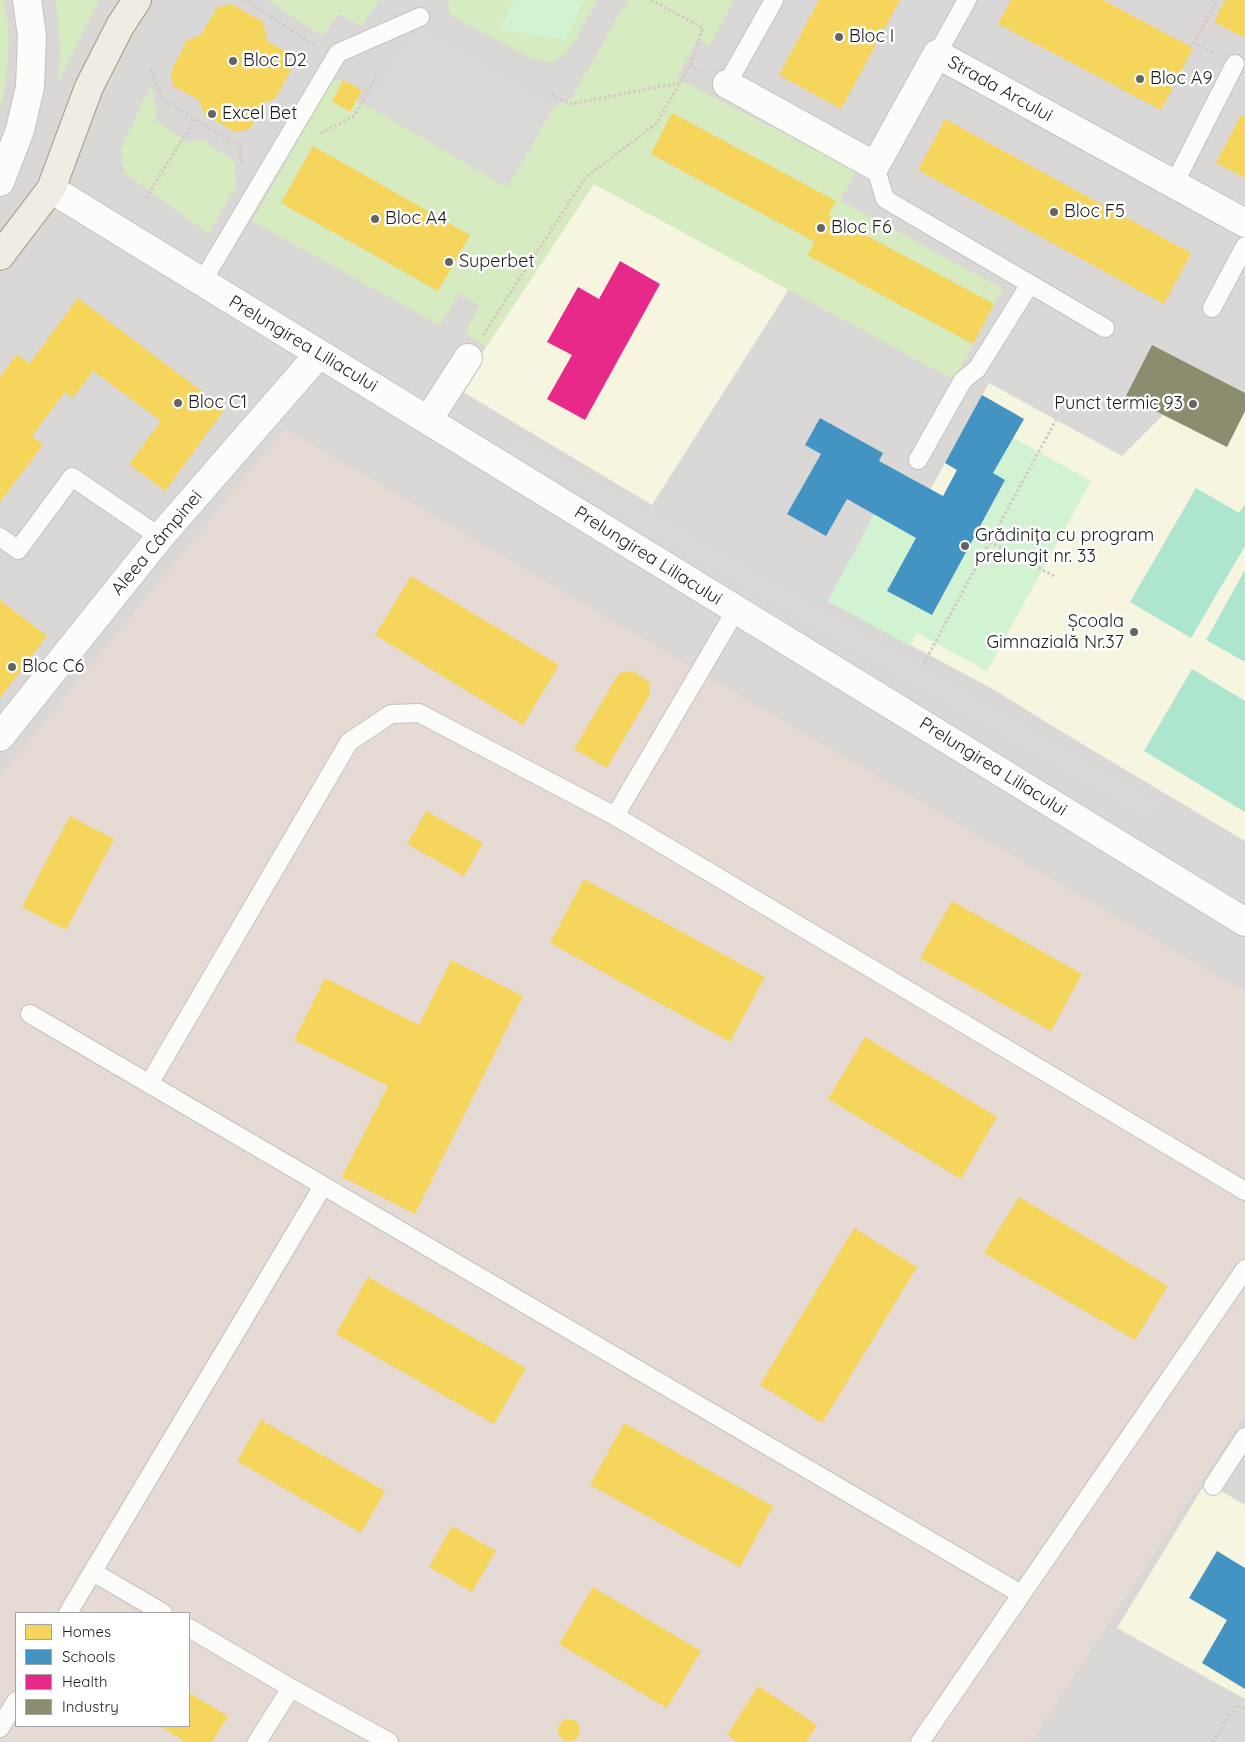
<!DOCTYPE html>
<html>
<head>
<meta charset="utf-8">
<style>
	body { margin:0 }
	#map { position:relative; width:1245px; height:1742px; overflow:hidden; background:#ebe9e5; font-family:Quicksand,sans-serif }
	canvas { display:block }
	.legend { position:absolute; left:15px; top:1612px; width:175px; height:115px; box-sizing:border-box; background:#fff; border:1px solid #a5a5a5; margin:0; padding:6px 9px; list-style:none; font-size:15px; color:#1d1d1d }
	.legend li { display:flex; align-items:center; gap:10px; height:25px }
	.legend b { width:25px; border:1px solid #a5a5a5 }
</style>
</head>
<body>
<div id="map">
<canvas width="1245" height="1742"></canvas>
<ul class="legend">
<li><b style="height:14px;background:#f6d55c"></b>Homes</li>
<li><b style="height:14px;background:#4393c3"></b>Schools</li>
<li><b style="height:14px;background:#e7298a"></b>Health</li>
<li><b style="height:14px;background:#8c8c6e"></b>Industry</li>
</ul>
</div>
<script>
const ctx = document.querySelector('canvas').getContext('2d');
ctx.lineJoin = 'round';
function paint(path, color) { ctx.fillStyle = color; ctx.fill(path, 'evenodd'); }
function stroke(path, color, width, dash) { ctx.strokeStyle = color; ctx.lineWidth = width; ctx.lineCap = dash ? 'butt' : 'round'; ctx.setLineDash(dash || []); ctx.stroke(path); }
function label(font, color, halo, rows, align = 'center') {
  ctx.font = font + ' Quicksand,sans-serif'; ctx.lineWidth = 5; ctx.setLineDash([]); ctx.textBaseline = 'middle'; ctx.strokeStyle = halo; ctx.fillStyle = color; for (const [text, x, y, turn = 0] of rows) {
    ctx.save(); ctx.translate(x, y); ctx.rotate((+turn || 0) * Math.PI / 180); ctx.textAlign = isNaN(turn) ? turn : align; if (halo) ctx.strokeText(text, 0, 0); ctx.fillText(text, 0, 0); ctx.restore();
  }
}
paint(new Path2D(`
	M0 0H1245V1742H0ZM16 1613H189V1726H16Z`), '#dad8d6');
paint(new Path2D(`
	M594 184 789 289 652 505 458 389Z
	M989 383 1122 456 1163 415 1227 447 1245 411V841L1077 741 991 688 828 601 897 472 930 490Z
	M1206 1482 1245 1505V1699L1117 1628Z`), '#f6f5df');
paint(new Path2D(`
	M285 428 1245 992V1415L1031 1742H0V776ZM16 1613H189V1726H16Z`), '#e6dad4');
paint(new Path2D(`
	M0 0H4L9 32 6 83 0 107Z
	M56 0H99L58 83 60 52Z
	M267 0H379L361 26 339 14 323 36Z
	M450 0H514L499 29 584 0H583H597L576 39 566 53 551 63 531 58 451 16 448 6Z
	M628 0H734L709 46 697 40 677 78 856 171 840 200 1003 289 994 304 828 215 835 201 673 113 651 154 815 242 808 255 973 344 954 380 594 184 486 347 464 332 480 306 460 293 439 325 252 221 332 81 343 80 332 101 350 111 357 100 507 187 554 107 572 97ZM282 203 469 235 438 291Z
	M151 86 157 110 155 120 187 142 203 140 235 162 236 186 209 234 126 174 122 163 121 148Z`), '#d7ebc1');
paint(new Path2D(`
	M514 0H584L566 40 499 29Z
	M1012 437 1091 481 987 671 917 633 910 646 828 601 874 515 916 538 887 591 932 615 1005 480 993 473Z`), '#d1f3d1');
paint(new Path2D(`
	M1196 488 1239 513 1245 504V546L1191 638 1130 602Z
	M1245 570V662L1206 640Z
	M1192 669 1245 701V812L1144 751Z`), '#ade5ce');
paint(new Path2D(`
	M423 30 554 107 507 187 369 106 404 45Z
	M515 436 1158 804 1150 818 507 450Z`), '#dad9d7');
paint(new Path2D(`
	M819 0H900L841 109 779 75Z
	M1011 0H1103L1193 48 1161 110 998 24Z
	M1225 0H1245V38L1214 22Z
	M232 4 263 22 267 37 265 40 288 53 292 68 275 99 264 103 250 129 235 132 204 114 199 100 173 86 171 71 187 40 201 35 217 7Z
	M343 80 362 90 350 112 332 101Z
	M672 113 836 201 828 215 994 304 973 344 807 255 815 242 651 154Z
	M1241 115 1245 117V178L1216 163Z
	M945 119 1191 253 1164 304 918 170Z
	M313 146 470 235 438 291 281 203Z
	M78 298 225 409 165 491 129 464 161 421 93 371 73 398 65 392 32 436 43 445 0 502V377L17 354 29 364Z
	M411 576 559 665 523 725 375 635Z
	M0 600 47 636 0 698Z
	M633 671 649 682 650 694 607 768 574 749 619 673Z
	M426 811 483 843 464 876 407 844Z
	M70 816 114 839 66 930 22 907Z
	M584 879 765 977 730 1042 550 943Z
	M952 901 1082 974 1051 1031 920 958Z
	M451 960 523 996 415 1214 342 1177 388 1086 294 1040 325 978 419 1025Z
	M865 1037 997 1117 961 1179 828 1099Z
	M1019 1197 1168 1286 1135 1340 984 1253Z
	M854 1228 917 1267 822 1423 760 1385Z
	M368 1277 526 1368 494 1424 336 1334Z
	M261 1420 385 1491 361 1533 237 1461Z
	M624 1423 773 1506 740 1567 590 1485Z
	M452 1526 496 1551 472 1592 429 1567Z
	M593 1587 701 1651 667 1708 559 1644Z
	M758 1686 817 1725 806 1742H738L727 1735Z
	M189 1693 228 1716 212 1742H186L159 1726H189Z
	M558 1730a11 11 0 1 1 22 0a11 11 0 1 1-22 0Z`), '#f6d55c');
paint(new Path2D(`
	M982 395 1024 419 993 473 1005 480 932 615 887 591 916 538 847 499 826 536 787 514 821 454 805 445 820 418 883 453 879 461 943 496 957 470 945 463Z
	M1217 1551 1245 1568V1689L1202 1663 1227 1620 1189 1598Z`), '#4393c3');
paint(new Path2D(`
	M620 261 660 284 585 420 547 399 572 355 547 342 578 287 599 299Z`), '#e7298a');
paint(new Path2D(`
	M1152 345 1245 393V411L1227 447 1126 396Z`), '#8c8c6e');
const service = new Path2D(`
	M937 54 967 0
	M727 84 774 0
	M875 166 885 199 1105 328
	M1174 184 1235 64
	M202 282 338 53 420 17
	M1212 308 1245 246
	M918 460 963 380 977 369 1030 284
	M0 537 18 550 72 477 160 537
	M615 816 736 610
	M30 1014 1021 1594
	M149 1084 349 742 391 714 419 713 615 816 1245 1191
	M1213 1486 1245 1437
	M93 1572 163 1613
	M68 1613 323 1186
	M189 1628 291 1688 389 1742
	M0 1728 16 1701
	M257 1742 291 1688
	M920 1742 1245 1269`);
const minor = new Path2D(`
	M727 84 875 166 937 54 1245 223
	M51 189 1245 922
	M428 420 468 358
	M0 737 160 537 319 354`);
const tertiary = new Path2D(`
	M0 182 20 130 30 87 32 36 27 0`);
const primary = new Path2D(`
	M0 256 51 189 89 87 120 26 137 0`);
stroke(service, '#c4c3c1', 20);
stroke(minor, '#c4c3c1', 30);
stroke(tertiary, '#c4c3c1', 30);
stroke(primary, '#a19781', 30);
stroke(new Path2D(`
	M245 0 314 45
	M651 0 703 28 690 65
	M1213 53 1194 43 1217 0
	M150 69 163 99 195 119
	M552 94 570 104 679 83
	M321 133 354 116 377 75
	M146 198 195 119 240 146 242 164
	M483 335 585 178 657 123 690 65 701 71
	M990 542 1054 576
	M924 663 1056 420
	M1213 1742 1236 1705 1245 1710`), '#d7c7c4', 3, [2.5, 2.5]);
stroke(service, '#fcfcfb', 18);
stroke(minor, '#fcfcfb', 28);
stroke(tertiary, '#fcfcfb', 28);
stroke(primary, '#f0ebe3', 28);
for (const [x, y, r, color] of [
	[839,37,5,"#656463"],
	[233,61,5,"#656463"],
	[1140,79,5,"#656463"],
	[212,114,5,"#656463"],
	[1054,212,5,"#656463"],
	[375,219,5,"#656463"],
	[821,228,5,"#656463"],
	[449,262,5,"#656463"],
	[178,403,5,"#656463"],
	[1193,404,5,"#656463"],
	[965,546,5,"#656463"],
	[1134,632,5,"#656463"],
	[12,667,5,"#656463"]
]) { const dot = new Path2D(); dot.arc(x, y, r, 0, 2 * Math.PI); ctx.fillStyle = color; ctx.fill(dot); stroke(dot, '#fff', 2); }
label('18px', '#1d1d1d', '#fff', [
	["Bloc I",849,37],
	["Bloc D2",243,61],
	["Bloc A9",1150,79],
	["Excel Bet",222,114],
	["Bloc F5",1064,212],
	["Bloc A4",385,219],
	["Bloc F6",831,228],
	["Superbet",459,262],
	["Bloc C1",188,403],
	["Punct termic 93",1183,404,"right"],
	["Grădinița cu program",975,536],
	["prelungit nr. 33",975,557],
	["Școala",1124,622,"right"],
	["Gimnazială Nr.37",1124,643,"right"],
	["Bloc C6",22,667]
], 'left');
label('18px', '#1d1d1d', '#fff', [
	["Strada Arcului",1000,89,29],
	["Prelungirea Liliacului",303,344,31],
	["Aleea Câmpinei",157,543,-50],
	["Prelungirea Liliacului",648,556,32],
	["Prelungirea Liliacului",993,767,32]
]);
</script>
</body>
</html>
